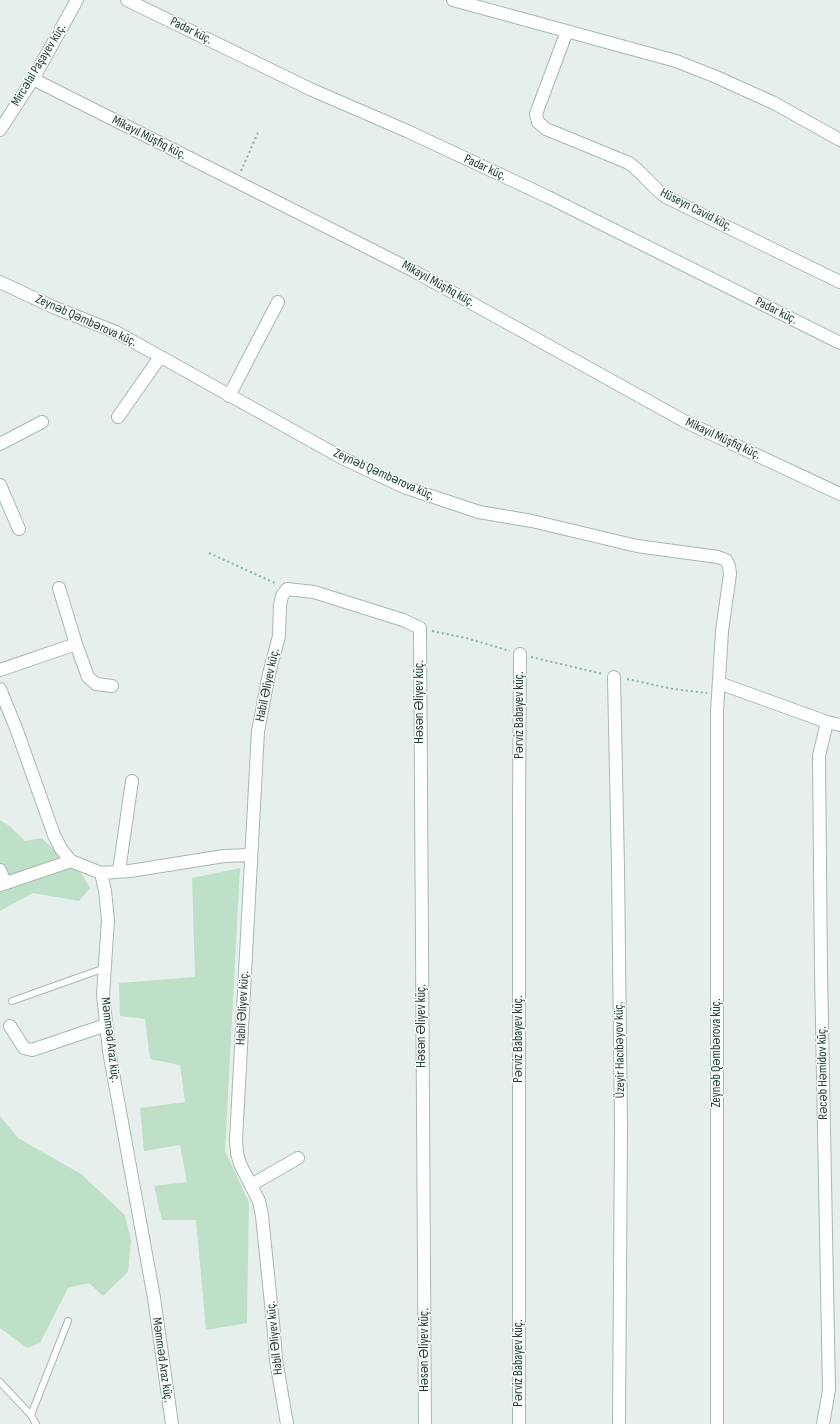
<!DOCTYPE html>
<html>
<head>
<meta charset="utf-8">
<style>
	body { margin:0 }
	canvas { display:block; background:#e6efeb }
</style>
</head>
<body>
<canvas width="840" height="1424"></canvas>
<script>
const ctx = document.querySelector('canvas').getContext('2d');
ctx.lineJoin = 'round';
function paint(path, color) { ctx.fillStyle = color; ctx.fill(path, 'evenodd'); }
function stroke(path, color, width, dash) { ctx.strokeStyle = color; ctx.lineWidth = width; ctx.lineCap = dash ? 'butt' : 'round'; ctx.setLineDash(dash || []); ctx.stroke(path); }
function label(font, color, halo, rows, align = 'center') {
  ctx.font = font + ' "Sofia Sans Condensed",sans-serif'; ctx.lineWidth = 3; ctx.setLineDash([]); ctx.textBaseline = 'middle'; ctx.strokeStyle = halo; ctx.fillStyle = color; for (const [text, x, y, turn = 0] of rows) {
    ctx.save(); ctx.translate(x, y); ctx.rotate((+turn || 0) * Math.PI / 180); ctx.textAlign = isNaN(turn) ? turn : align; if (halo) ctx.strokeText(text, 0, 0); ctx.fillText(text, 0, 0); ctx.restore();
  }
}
paint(new Path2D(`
	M0 820 11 827 25 841 42 838 55 851 82 874 90 888 79 901 33 893 0 911Z
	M240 868 225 1151 249 1202 247 1323 206 1330 196 1220H162L154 1186 187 1182 180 1145 144 1151 140 1108 185 1102 180 1065 150 1059 145 1019 120 1016 119 983 195 977 192 878Z
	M0 1116 18 1138 81 1174 125 1215 131 1240 128 1272 103 1296 89 1283 68 1288 40 1343 27 1348 0 1328Z`), '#bfe0c8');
const service = new Path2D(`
	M12 1001 105 968
	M0 1382 31 1415 36 1424
	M31 1415 68 1321`);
const minor = new Path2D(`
	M127 0 310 89 407 131 548 197 840 343
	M453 0 676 61 714 76 774 103 840 140
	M567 31 536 114 538 122 546 129 629 163C643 173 652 187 666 197L840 282
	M33 79 412 270 686 422 840 494
	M0 130 33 79 77 0
	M0 282 53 307 116 332 344 459 404 487 479 512 532 521 637 546 718 557 726 560 729 566 730 574 722 631 717 712V1424
	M229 396 278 302
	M118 417 160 357
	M0 444 42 422
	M0 485 19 529
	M59 588 76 644 88 677 96 684 112 686
	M0 670 76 644
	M614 677 618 867 621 1128 619 1424
	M719 683 827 722 840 725
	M0 689 16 728 54 835 61 849 71 861 101 873 105 891 108 920 103 994 109 1051 154 1298 172 1424
	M0 870 5 883
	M119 871 132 781
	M101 873 130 871 224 856 251 855
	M0 885 71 861
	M10 1026 24 1048 32 1050 106 1025
	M251 1185 298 1158
	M287 1424 276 1360 274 1333 262 1216 259 1201 240 1164 237 1153 236 1140 258 731 269 674 279 636 280 605 282 596 287 589 314 592 403 620 420 628 425 1424
	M519 1424V812L520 654
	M823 1424 829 1390 821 972 819 756 827 722`);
stroke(service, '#a8b8b2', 8);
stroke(minor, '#a8b8b2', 14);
stroke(new Path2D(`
	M241 171 259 130
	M209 553 277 584
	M432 631 466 638 510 651
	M531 657 603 674
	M627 679 673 689 707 693`), '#86b3a5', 2, [2, 3]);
stroke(service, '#fff', 6);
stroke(minor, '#fff', 12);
label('13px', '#24423a', '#f7fbf9', [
	["Padar küç.",191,31,26],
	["Mircəlal Paşayev küç.",39,65,-59],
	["Mikayıl Müşfiq küç.",149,138,27],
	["Padar küç.",485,168,25],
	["Hüseyn Cavid küç.",696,210,27],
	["Mikayıl Müşfiq küç.",438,284,29],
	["Padar küç.",776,311,26],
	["Zeynəb Qəmbərova küç.",86,321,24],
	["Mikayıl Müşfiq küç.",723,439,25],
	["Zeynəb Qəmbərova küç.",384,475,24],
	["Habil Əliyev küç.",268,685,-78],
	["Həsən Əliyev küç.",420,702,-90],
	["Pərviz Babayev küç.",520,715,-90],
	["Habil Əliyev küç.",243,1008,-87],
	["Həsən Əliyev küç.",422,1026,-90],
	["Pərviz Babayev küç.",519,1039,-90],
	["Məmməd Araz küç.",110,1040,83],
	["Üzeyir Hacıbəyov küç.",620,1050,-91],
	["Zeynəb Qəmbərova küç.",717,1053,-90],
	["Rəcəb Həmidov küç.",823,1073,-91],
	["Habil Əliyev küç.",275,1338,-96],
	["Həsən Əliyev küç.",425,1350,-90],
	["Məmməd Araz küç.",162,1360,82],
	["Pərviz Babayev küç.",519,1363,-90]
]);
</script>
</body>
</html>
